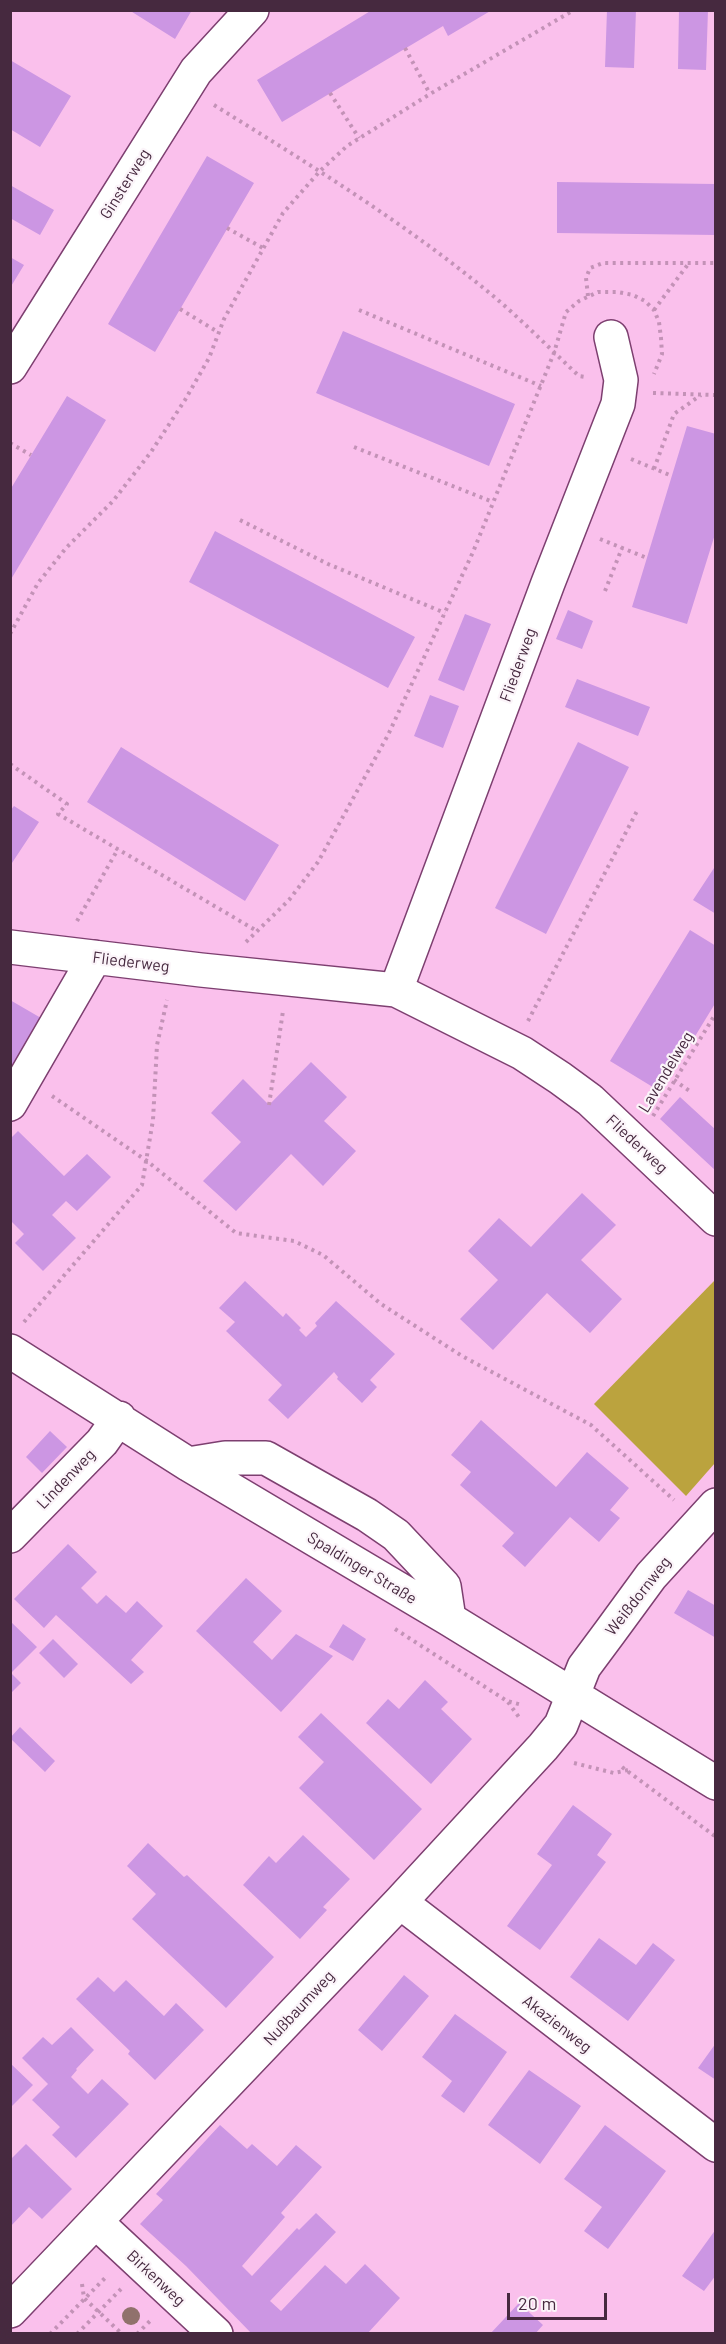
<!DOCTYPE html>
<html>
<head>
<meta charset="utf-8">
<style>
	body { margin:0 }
	#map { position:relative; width:726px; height:2344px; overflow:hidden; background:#fac0ec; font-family:Barlow,sans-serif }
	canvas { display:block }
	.frame { position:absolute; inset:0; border:12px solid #46293f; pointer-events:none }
	.scale { position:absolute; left:507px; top:2293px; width:100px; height:27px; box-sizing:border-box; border:3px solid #46293f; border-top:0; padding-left:8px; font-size:18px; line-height:21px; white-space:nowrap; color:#46293f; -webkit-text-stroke:4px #fbf4f9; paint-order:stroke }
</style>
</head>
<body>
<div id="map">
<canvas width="726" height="2344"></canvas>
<div class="frame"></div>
<div class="scale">20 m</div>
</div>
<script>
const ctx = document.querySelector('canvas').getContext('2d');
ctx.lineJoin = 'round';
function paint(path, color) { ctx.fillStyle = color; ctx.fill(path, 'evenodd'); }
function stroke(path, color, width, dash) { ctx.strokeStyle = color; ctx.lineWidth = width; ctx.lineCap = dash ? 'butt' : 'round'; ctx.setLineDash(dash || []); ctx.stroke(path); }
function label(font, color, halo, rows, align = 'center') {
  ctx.font = font + ' Barlow,sans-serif'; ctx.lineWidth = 4.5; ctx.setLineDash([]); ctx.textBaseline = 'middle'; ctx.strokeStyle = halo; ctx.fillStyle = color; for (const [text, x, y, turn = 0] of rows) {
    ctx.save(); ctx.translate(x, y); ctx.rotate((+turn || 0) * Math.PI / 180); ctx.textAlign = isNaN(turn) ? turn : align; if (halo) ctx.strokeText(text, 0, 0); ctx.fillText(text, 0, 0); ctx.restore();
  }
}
paint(new Path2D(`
	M715 1280V1463L686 1496 594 1404Z`), '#bba33e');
paint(new Path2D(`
	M129 10H192L175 39Z
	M372 10H492L448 36 443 26 282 122 257 80Z
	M607 10H636L634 68 605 67Z
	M679 10H708L706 70 678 69Z
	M10 60 71 96 40 147 10 129Z
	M207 156 254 183 155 352 108 324Z
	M557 182 716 184V235L557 233Z
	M10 185 54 210 40 235 10 218Z
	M10 257 24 265 10 288Z
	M343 331 515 404 489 466 316 393Z
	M67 396 106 420 10 581V490Z
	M687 426 716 434V531L687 624 632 607Z
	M215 531 415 637 388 688 189 582Z
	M568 610 593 621 582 649 556 639Z
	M465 614 491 624 464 691 438 680Z
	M577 679 650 707 638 736 565 707Z
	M430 695 459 706 443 748 414 736Z
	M578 742 629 767 546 934 495 908Z
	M121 747 279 845 245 901 87 802Z
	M14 806 39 822 10 866V811Z
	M716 865V914L693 900Z
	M690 930 716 946V1002L661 1092 610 1061Z
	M10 1000 41 1018 10 1070Z
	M311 1062 347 1097 324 1121 356 1151 323 1186 291 1154 236 1211 203 1181 241 1142 211 1113 243 1079 269 1105Z
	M680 1097 716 1130V1171L660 1119Z
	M18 1131 64 1176 87 1154 111 1177 77 1211 66 1201 52 1215 76 1238 43 1271 15 1243 24 1234 10 1220V1139Z
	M582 1193 616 1225 581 1260 622 1299 590 1333 547 1293 493 1350 460 1319 498 1280 468 1251 499 1218 531 1247Z
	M245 1281 283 1317 286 1313 301 1328 299 1330 306 1337 317 1326 315 1323 336 1301 395 1354 370 1380 377 1387 362 1403 337 1379 338 1377 334 1372 288 1419 268 1400 282 1385 226 1331 235 1322 219 1308Z
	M481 1420 556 1487 587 1452 629 1488 610 1510 620 1518 599 1542 570 1517 525 1567 502 1546 514 1533 460 1485 471 1472 451 1455Z
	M50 1431 67 1447 42 1473 26 1457Z
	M68 1544 97 1572 81 1588 97 1604 106 1595 126 1613 137 1601 163 1626 131 1660 144 1672 131 1684 56 1615 44 1628 14 1599Z
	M246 1578 282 1611 253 1642 272 1660 296 1634 333 1656 281 1712 196 1631Z
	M688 1590 716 1606V1638L674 1613Z
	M10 1621 37 1647 11 1673 21 1683 10 1694Z
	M343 1624 366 1639 353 1661 329 1647Z
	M53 1639 78 1664 64 1678 39 1653Z
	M425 1680 448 1702 441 1709 472 1739 431 1784 366 1723 388 1699 399 1709Z
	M321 1713 422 1809 374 1860 299 1788 324 1762 298 1737Z
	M20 1727 55 1761 45 1772 10 1738Z
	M573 1805 612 1834 597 1855 606 1862 540 1950 507 1926 552 1865 537 1854Z
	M303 1835 350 1879 323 1907 327 1910 300 1939 243 1885 269 1856 276 1863Z
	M148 1843 184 1877 187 1875 274 1957 226 2008 132 1919 156 1894 127 1866Z
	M599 1938 636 1965 653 1943 675 1960 628 2021 570 1977Z
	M404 1975 429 1996 382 2051 358 2030Z
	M98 1977 114 1992 126 1980 164 2016 176 2003 204 2030 155 2080 128 2054 130 2051 76 1999Z
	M455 2014 507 2052 464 2113 441 2096 452 2081 422 2057Z
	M71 2027 94 2050 76 2069 77 2070 71 2077 88 2094 102 2079 129 2104 76 2158 52 2135 60 2127 32 2100 48 2084 22 2058 43 2037 52 2045Z
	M716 2043V2080L698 2068Z
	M10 2063 33 2085 10 2108Z
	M529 2070 581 2106 540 2164 488 2125Z
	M220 2125 247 2149 252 2144 277 2166 296 2145 322 2167 281 2213 285 2217 242 2266 252 2276 297 2228 299 2230 316 2213 336 2232 270 2301 281 2311 325 2265 346 2284 365 2264 400 2298 367 2334H252L186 2266 140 2224 163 2200 156 2194Z
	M605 2125 666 2171 608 2249 584 2231 602 2207 564 2179Z
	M26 2144 72 2189 42 2219 29 2207 10 2227V2160Z
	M716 2229V2275L704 2291 682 2276Z
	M519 2303 543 2325 535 2334H490Z`), '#cc96e3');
const minor = new Path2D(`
	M10 367 196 71 252 10
	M10 947 201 970 396 990 522 1053 560 1078 590 1100 716 1219
	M396 990 548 583 618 404 621 380 611 337
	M10 1104 95 957
	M10 1351 188 1464 449 1619 716 1783
	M188 1464 225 1458H266L367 1515 396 1535 444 1586 449 1619
	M10 1536 102 1442 119 1418
	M400 1902 716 2145
	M96 2222 216 2334
	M10 2311 400 1902 543 1747 561 1725 584 1667 610 1632 651 1576 716 1505`);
stroke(minor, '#7d3f70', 36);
stroke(new Path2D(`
	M405 48 430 94
	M330 93 359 138
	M214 105C309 164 405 223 492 295 522 320 550 349 579 376L586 377
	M227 228 263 248
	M588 296 586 278 590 268 603 263H716
	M180 309 218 332
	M359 310 541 386
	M654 310 689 263
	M653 393 716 395
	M10 443 31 455
	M354 447 493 502
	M631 459 672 476
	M654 469 674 414 701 395
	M240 520 328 564 445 613
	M600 539 647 558
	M605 591 622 548
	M10 634 38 583 66 548 113 501 151 452 185 400 209 358 224 319 283 213 320 171 347 146 430 94 574 10
	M10 764 67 804 58 814 257 931
	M77 921 118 849
	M246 942 289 900 318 862 388 735 473 552 554 353 566 312 579 301 598 292H618L633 295 645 301 654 310 659 322 661 338 662 354 654 374
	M528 1021 637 811
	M674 1080 691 1092
	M52 1096 147 1161 236 1233 294 1241 323 1255 381 1304 462 1356 591 1425 674 1500
	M269 1105 283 1011
	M653 1116 716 1013
	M24 1322 142 1185 153 1120 157 1045 167 1000
	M395 1629 507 1701 522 1705
	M508 1702 521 1720
	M574 1763 614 1773 628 1770
	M622 1767 716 1837
	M82 2284 84 2298 122 2334
	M50 2334 106 2277
	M77 2334 121 2289
	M137 2334 152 2319`), '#c392b7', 4, [3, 4.5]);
stroke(minor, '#fff', 33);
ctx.fillStyle = '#90716c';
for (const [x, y] of [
	[131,2316]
]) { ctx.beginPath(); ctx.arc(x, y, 9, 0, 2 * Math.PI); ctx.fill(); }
label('16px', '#46293f', '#fbf4f9', [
	["Ginsterweg",125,184,-58],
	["Fliederweg",518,665,-70],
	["Fliederweg",131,962,7],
	["Lavendelweg",666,1072,-59],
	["Fliederweg",637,1144,43],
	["Lindenweg",66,1479,-46],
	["Spaldinger Straße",362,1568,31],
	["Weißdornweg",638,1596,-52],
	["Nußbaumweg",299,2008,-47],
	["Akazienweg",557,2024,38],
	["Birkenweg",156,2278,43]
]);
</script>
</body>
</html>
